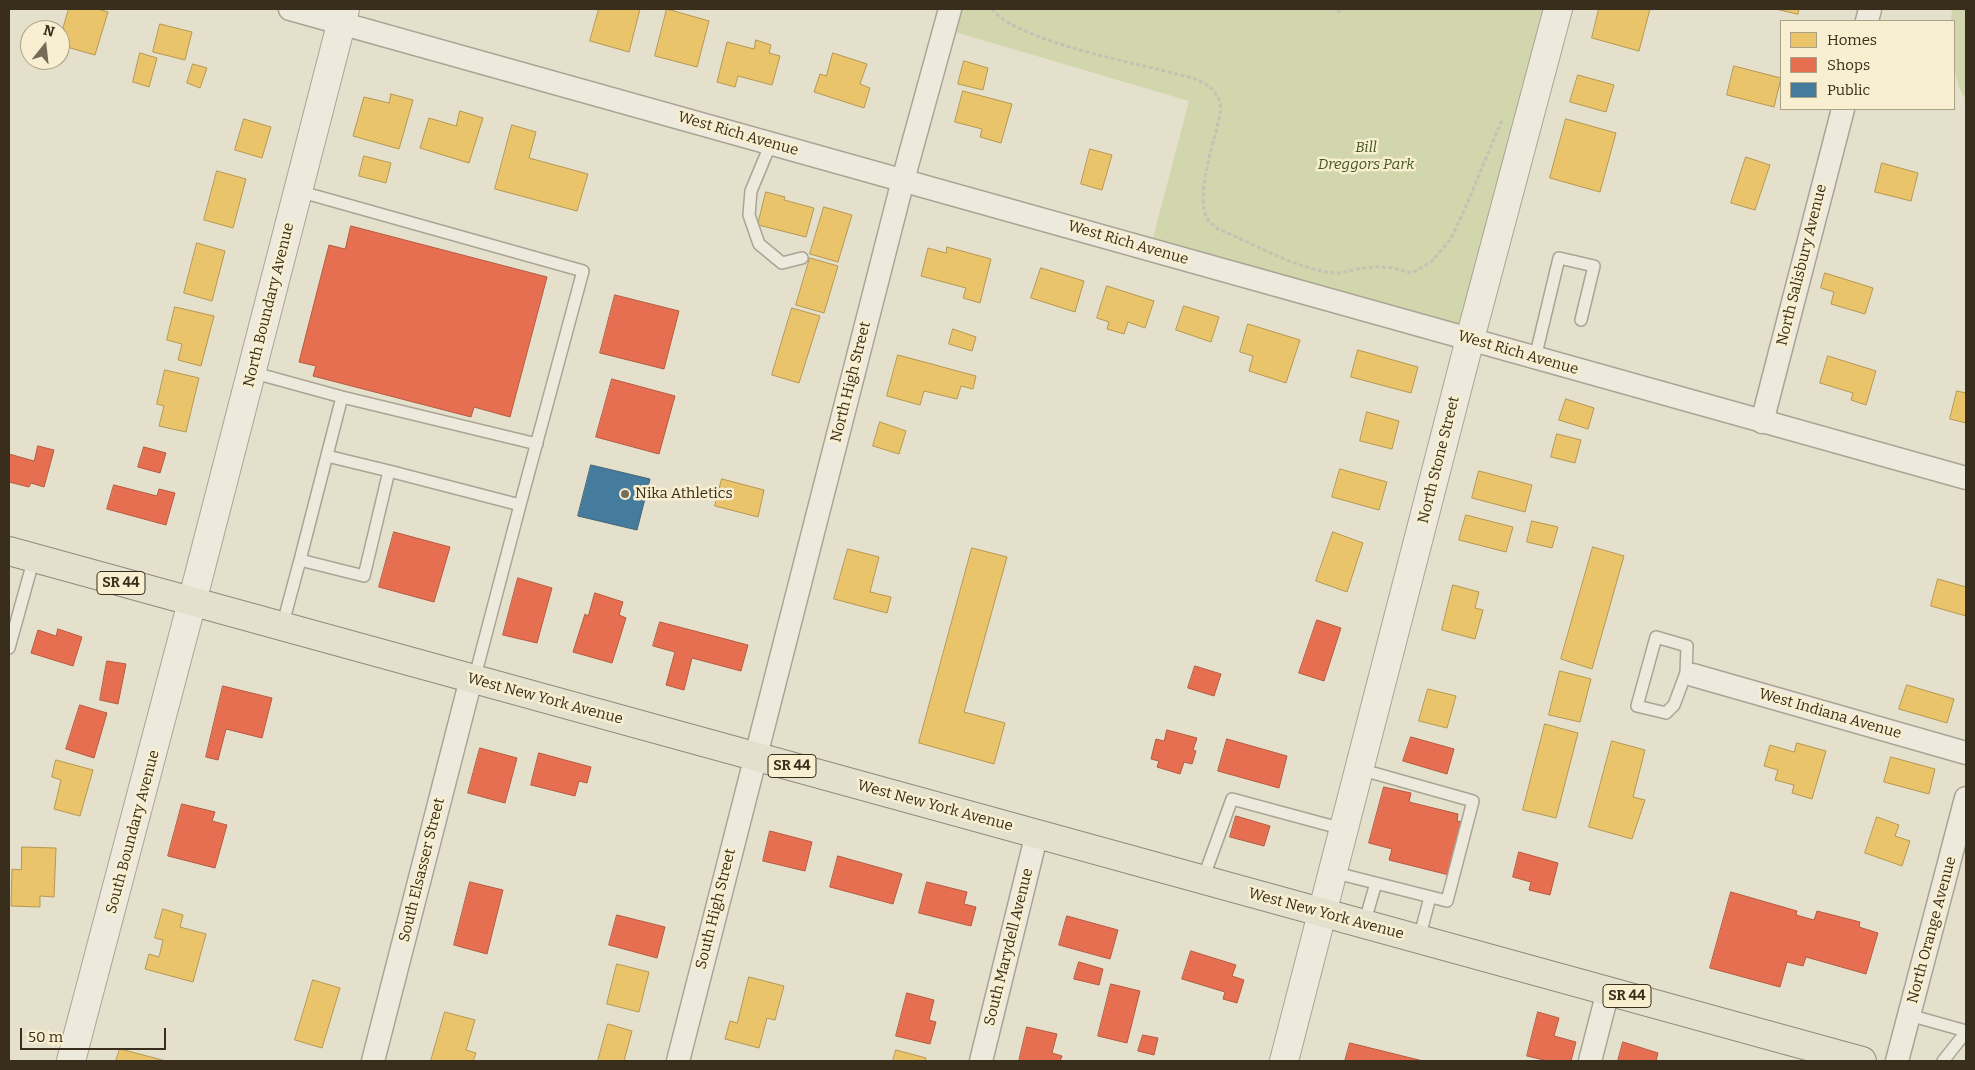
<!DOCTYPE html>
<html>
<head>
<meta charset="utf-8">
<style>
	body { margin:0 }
	#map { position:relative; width:1975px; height:1070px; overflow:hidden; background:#e5e0cb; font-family:Bitter,serif }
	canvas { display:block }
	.frame { position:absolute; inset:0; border:10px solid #392d1c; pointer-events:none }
	.legend { position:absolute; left:1780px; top:20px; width:175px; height:90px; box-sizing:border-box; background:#f7efd0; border:1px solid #aba188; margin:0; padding:6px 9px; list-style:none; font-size:15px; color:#392d1c }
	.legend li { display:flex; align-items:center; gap:10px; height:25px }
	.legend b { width:25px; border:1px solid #aba188 }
	.north { position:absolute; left:20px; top:20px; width:50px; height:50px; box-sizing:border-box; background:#f7efd0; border:1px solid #aba188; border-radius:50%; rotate:16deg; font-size:14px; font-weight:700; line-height:20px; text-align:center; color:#392d1c }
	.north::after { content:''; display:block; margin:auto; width:18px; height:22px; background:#756c59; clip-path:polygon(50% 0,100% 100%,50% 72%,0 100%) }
	.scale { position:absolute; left:20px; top:1028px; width:146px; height:22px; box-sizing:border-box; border:2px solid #392d1c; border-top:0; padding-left:6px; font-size:15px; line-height:18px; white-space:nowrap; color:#392d1c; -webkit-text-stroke:4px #f7efd0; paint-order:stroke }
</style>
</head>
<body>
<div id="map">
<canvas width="1975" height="1070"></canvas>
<div class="frame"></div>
<ul class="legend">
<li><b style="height:14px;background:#e9c46a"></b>Homes</li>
<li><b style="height:14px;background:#e76f51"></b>Shops</li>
<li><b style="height:14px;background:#457b9d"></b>Public</li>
</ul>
<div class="north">N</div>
<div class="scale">50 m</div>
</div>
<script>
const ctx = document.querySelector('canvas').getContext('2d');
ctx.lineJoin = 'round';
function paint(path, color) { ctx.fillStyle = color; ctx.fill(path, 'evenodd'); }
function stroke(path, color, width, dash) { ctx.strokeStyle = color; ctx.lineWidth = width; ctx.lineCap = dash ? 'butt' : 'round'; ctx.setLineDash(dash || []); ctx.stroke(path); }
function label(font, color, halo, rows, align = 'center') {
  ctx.font = font + ' Bitter,serif'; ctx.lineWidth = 5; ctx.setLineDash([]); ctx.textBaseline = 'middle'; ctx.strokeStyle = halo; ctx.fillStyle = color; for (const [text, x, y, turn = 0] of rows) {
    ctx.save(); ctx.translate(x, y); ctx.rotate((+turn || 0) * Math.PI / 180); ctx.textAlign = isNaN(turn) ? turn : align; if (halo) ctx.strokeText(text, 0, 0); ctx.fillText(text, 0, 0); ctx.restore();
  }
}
paint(new Path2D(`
	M950 9H1558L1470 339 1150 249 1189 101 945 29Z
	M1952 9H1966V99C1950 78 1954 46 1954 21H1951Z`), '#d2d6ac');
const homes = new Path2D(`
	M69 9H98L108 12 95 55 60 45V38Z
	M599 9H640L629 52 590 41Z
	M667 9 709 21 697 67 655 56Z
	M1599 9H1650L1639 51 1592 38Z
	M1776 9H1799L1798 14Z
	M160 24 192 32 185 60 153 52Z
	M756 40 771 45 769 53 780 56 772 85 738 76 735 87 717 82 727 42 754 49Z
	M140 53 157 58 149 87 133 82Z
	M833 53 867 64 860 84 870 88 864 108 814 92 820 74 826 76Z
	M964 61 988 68 983 90 958 84Z
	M193 64 207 68 200 88 187 83Z
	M1734 66 1781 78 1774 107 1727 95Z
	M1578 75 1614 85 1606 112 1570 102Z
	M963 91 1012 104 1001 143 980 137 982 129 955 122Z
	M391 94 413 100 399 149 353 136 364 97 389 103Z
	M460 111 483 118 469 163 420 148 429 118 456 126Z
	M244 119 271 127 262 158 235 150Z
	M1566 119 1616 133 1600 192 1550 178Z
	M512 125 536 132 529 158 588 174 577 211 495 189Z
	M1090 149 1112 155 1102 190 1081 184Z
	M364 156 391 163 386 183 359 176Z
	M1746 157 1770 165 1755 210 1731 203Z
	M1882 163 1918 173 1911 201 1875 192Z
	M217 171 246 179 233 228 204 220Z
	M766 192 785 197 784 200 814 208 806 237 758 225Z
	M824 207 852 215 838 262 810 254Z
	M197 243 225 251 212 301 184 293Z
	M947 247 991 259 980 303 963 298 966 288 921 276 928 248 946 253Z
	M810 258 838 266 824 313 796 305Z
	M1041 268 1084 281 1075 312 1031 298Z
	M1825 273 1873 288 1865 314 1831 304 1834 292 1821 288Z
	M1107 286 1154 301 1145 328 1128 322 1124 334 1107 329 1109 322 1097 318Z
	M1184 306 1219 317 1211 342 1176 330Z
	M175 307 214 316 201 366 178 360 182 344 167 340Z
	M792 308 820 316 799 383 772 375Z
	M1248 324 1300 340 1286 383 1249 371 1253 356 1240 352Z
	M953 329 976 337 972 351 949 344Z
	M1358 350 1418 367 1411 393 1351 377Z
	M898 355 976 376 973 389 961 386 957 399 924 391 920 405 887 396Z
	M1828 356 1876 371 1866 405 1851 400 1853 393 1820 383Z
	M165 370 199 378 186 432 159 426 164 406 157 404Z
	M1957 391 1966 393V423L1950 419Z
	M1566 399 1594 408 1588 429 1559 420Z
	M1367 412 1399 421 1392 449 1360 441Z
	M880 422 906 431 899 454 873 446Z
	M1557 434 1581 440 1575 463 1551 457Z
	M1340 469 1387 482 1379 510 1332 497Z
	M1479 471 1532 485 1525 512 1472 498Z
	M722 479 764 490 758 517 715 506Z
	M1466 515 1513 527 1506 552 1459 540Z
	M1532 521 1558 527 1552 548 1527 542Z
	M1333 532 1363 543 1347 592 1316 581Z
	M1593 547 1624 556 1592 669 1561 659Z
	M972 548 1007 557 964 712 1005 723 994 764 919 743Z
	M848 549 879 557 870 592 891 597 887 613 834 599Z
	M1938 579 1966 587V616L1931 606Z
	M1453 585 1479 592 1475 608 1483 610 1475 639 1442 630Z
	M1560 671 1591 679 1580 722 1549 715Z
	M1907 685 1954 699 1947 723 1899 709Z
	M1428 689 1456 696 1447 728 1419 721Z
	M1545 724 1578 733 1556 818 1523 810Z
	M1612 741 1645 750 1633 797 1645 800 1632 839 1589 827Z
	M1797 743 1826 751 1812 799 1792 793 1794 785 1775 780 1778 770 1764 766 1770 745 1794 752Z
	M1891 757 1935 769 1929 794 1884 782Z
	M56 760 93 770 80 816 54 809 61 780 52 777Z
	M1877 817 1899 825 1895 836 1910 841 1902 866 1865 853Z
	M22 847 56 848 54 897 40 896V907L11 906 12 869 21 870Z
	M163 909 183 915 180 927 206 934 193 982 145 969 149 954 159 957 163 940 155 938Z
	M617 964 649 972 639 1012 607 1004Z
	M749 977 784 986 775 1020 767 1018 759 1048 725 1039 730 1021 737 1023Z
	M313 980 340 988 322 1048 295 1040Z
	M445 1012 475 1020 466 1050 476 1053 473 1061H431Z
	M608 1024 632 1031 624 1061H598Z
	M120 1049 166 1061H116Z
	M896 1050 926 1058 925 1061H893Z`);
paint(homes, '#e9c46a');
stroke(homes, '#b49753', 1);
const shops = new Path2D(`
	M351 226 547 277 510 417 474 407 471 417 313 376 316 366 299 362 329 245 345 249Z
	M615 295 679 311 664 369 600 353Z
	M612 379 675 396 659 454 596 437Z
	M38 446 54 450 44 487 31 483 29 487 9 482V454L34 461Z
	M144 447 166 453 160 473 138 467Z
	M114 485 157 496 159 489 175 493 166 525 107 509Z
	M394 532 450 547 434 602 379 587Z
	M518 578 552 588 537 643 503 635Z
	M595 593 623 602 619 615 626 618 612 663 573 652 585 614 588 616Z
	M1317 620 1341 628 1324 681 1299 673Z
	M660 622 748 645 741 671 692 658 684 690 666 685 675 652 653 646Z
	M58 629 82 637 73 666 31 653 38 630 56 636Z
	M107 661 126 664 118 704 100 700Z
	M1195 666 1221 674 1214 696 1188 688Z
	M223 686 272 698 262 738 226 729 218 760 206 757Z
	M80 705 107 713 94 758 66 749Z
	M1167 730 1197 738 1193 750 1196 751 1192 764 1184 762 1180 774 1157 767 1159 761 1151 759 1156 739 1164 741Z
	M1411 737 1454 749 1447 774 1403 761Z
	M1227 739 1287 756 1279 788 1218 771Z
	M480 748 517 758 505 803 468 793Z
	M539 753 591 767 587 783 579 781 575 796 531 785Z
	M1384 787 1411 793 1409 802 1458 814 1457 821 1462 822 1449 875 1389 860 1392 849 1369 843Z
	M182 804 215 812 212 821 227 825 215 868 168 856Z
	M1236 816 1270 826 1264 846 1230 837Z
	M770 831 812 842 805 871 763 861Z
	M1519 852 1558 863 1550 895 1529 890 1531 882 1513 877Z
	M838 856 902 874 893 904 830 887Z
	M470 882 503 890 487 954 454 945Z
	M927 882 967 892 964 904 976 907 971 926 919 913Z
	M1731 892 1797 911 1796 915 1814 920 1817 911 1860 922 1859 927 1878 933 1866 974 1806 957 1803 966 1787 962 1780 987 1710 968Z
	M617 915 665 927 657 958 609 945Z
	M1067 916 1118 930 1110 959 1059 945Z
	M1191 951 1236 965 1232 976 1244 980 1237 1003 1223 999 1225 992 1182 979Z
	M1079 962 1103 969 1099 985 1074 979Z
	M1111 984 1140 991 1127 1043 1098 1036Z
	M907 993 934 1000 929 1020 936 1022 930 1044 896 1036Z
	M1538 1012 1559 1018 1554 1036 1576 1042 1571 1061H1548L1527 1056Z
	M1027 1027 1057 1034 1052 1053 1062 1056 1060 1061H1019Z
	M1143 1035 1158 1038 1154 1055 1138 1051Z
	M1623 1042 1658 1053 1656 1061H1618Z
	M1350 1043 1423 1061H1345Z`);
paint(shops, '#e76f51');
stroke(shops, '#b35b41', 1);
const public = new Path2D(`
	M591 465 650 479 637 530 578 516Z`);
paint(public, '#457b9d');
stroke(public, '#416476', 1);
const service = new Path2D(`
	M771 143 751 191 749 215 759 244 782 263 802 258
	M1535 358 1559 258 1594 266 1581 320
	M251 372 342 397
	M327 456 389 471
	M300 560 342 397 537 444
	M282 627 300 560 364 576 389 471 520 505 583 271 298 191
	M9 648 34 558
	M1686 673 1687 646 1656 637 1637 706 1666 713 1674 705 1686 673 1693 675
	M474 680 520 505
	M1332 872 1447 901 1473 801 1359 769
	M1203 879 1232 799 1343 829
	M1364 924 1376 883
	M1419 939 1430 897
	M1909 1015 1966 1031
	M1943 1061 1966 1032`);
const minor = new Path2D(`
	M290 9 1966 478
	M1867 21 1870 9
	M1762 422 1843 109
	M1693 675 1966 753
	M373 1061 471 679
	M678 1061 903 180 950 9
	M981 1061 1037 833
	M1590 1061 1608 991
	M1897 1061 1966 798`);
const tertiary = new Path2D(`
	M71 1061 192 602 345 9
	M1284 1061 1470 339 1558 9`);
const primary = new Path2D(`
	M9 551 1862 1061`);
stroke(service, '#aaa495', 14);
stroke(minor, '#aaa495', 25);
stroke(tertiary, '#aaa495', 30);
stroke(primary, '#8f897b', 30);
stroke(new Path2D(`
	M992 9C1016 42 1150 66 1193 78 1209 85 1219 91 1221 109 1217 136 1192 199 1209 221 1211 224 1215 226 1218 229 1251 242 1302 272 1336 273 1345 273 1354 269 1363 268 1380 265 1395 268 1412 273L1431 262 1450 240 1464 211 1502 120
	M1337 12 1343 9`), '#c5c1b4', 3, [4, 2.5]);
stroke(service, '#ede9dd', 11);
stroke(minor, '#ede9dd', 22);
stroke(tertiary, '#ede9dd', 28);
stroke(primary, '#e4e0ce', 28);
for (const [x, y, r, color] of [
	[625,494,5,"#756c59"]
]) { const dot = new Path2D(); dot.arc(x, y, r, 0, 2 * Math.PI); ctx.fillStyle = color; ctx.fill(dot); stroke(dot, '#f7efd0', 2); }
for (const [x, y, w] of [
	[121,583,48],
	[792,766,48],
	[1627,996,48]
]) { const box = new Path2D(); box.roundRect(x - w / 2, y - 11.5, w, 23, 4); ctx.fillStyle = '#f7efd0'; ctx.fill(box); stroke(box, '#392d1c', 1); }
label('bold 14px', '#392d1c', null, [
	["SR 44",121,583],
	["SR 44",792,766],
	["SR 44",1627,996]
]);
label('15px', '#392d1c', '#f7efd0', [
	["West Rich Avenue",738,134,16],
	["West Rich Avenue",1128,243,16],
	["North Salisbury Avenue",1802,265,-76],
	["North Boundary Avenue",269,305,-76],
	["West Rich Avenue",1518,353,16],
	["North High Street",851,382,-76],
	["North Stone Street",1439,460,-76],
	["West New York Avenue",545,699,15],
	["West Indiana Avenue",1830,714,16],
	["West New York Avenue",935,806,15],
	["South Boundary Avenue",133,832,-75],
	["South Elsasser Street",422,870,-76],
	["South High Street",716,909,-76],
	["West New York Avenue",1326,914,15],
	["North Orange Avenue",1932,930,-75],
	["South Marydell Avenue",1009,947,-76]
]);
label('italic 15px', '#445622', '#f7efd0', [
	["Bill",1366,148],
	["Dreggors Park",1366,165]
]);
label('15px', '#392d1c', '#f7efd0', [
	["Nika Athletics",635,494]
], 'left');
</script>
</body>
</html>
